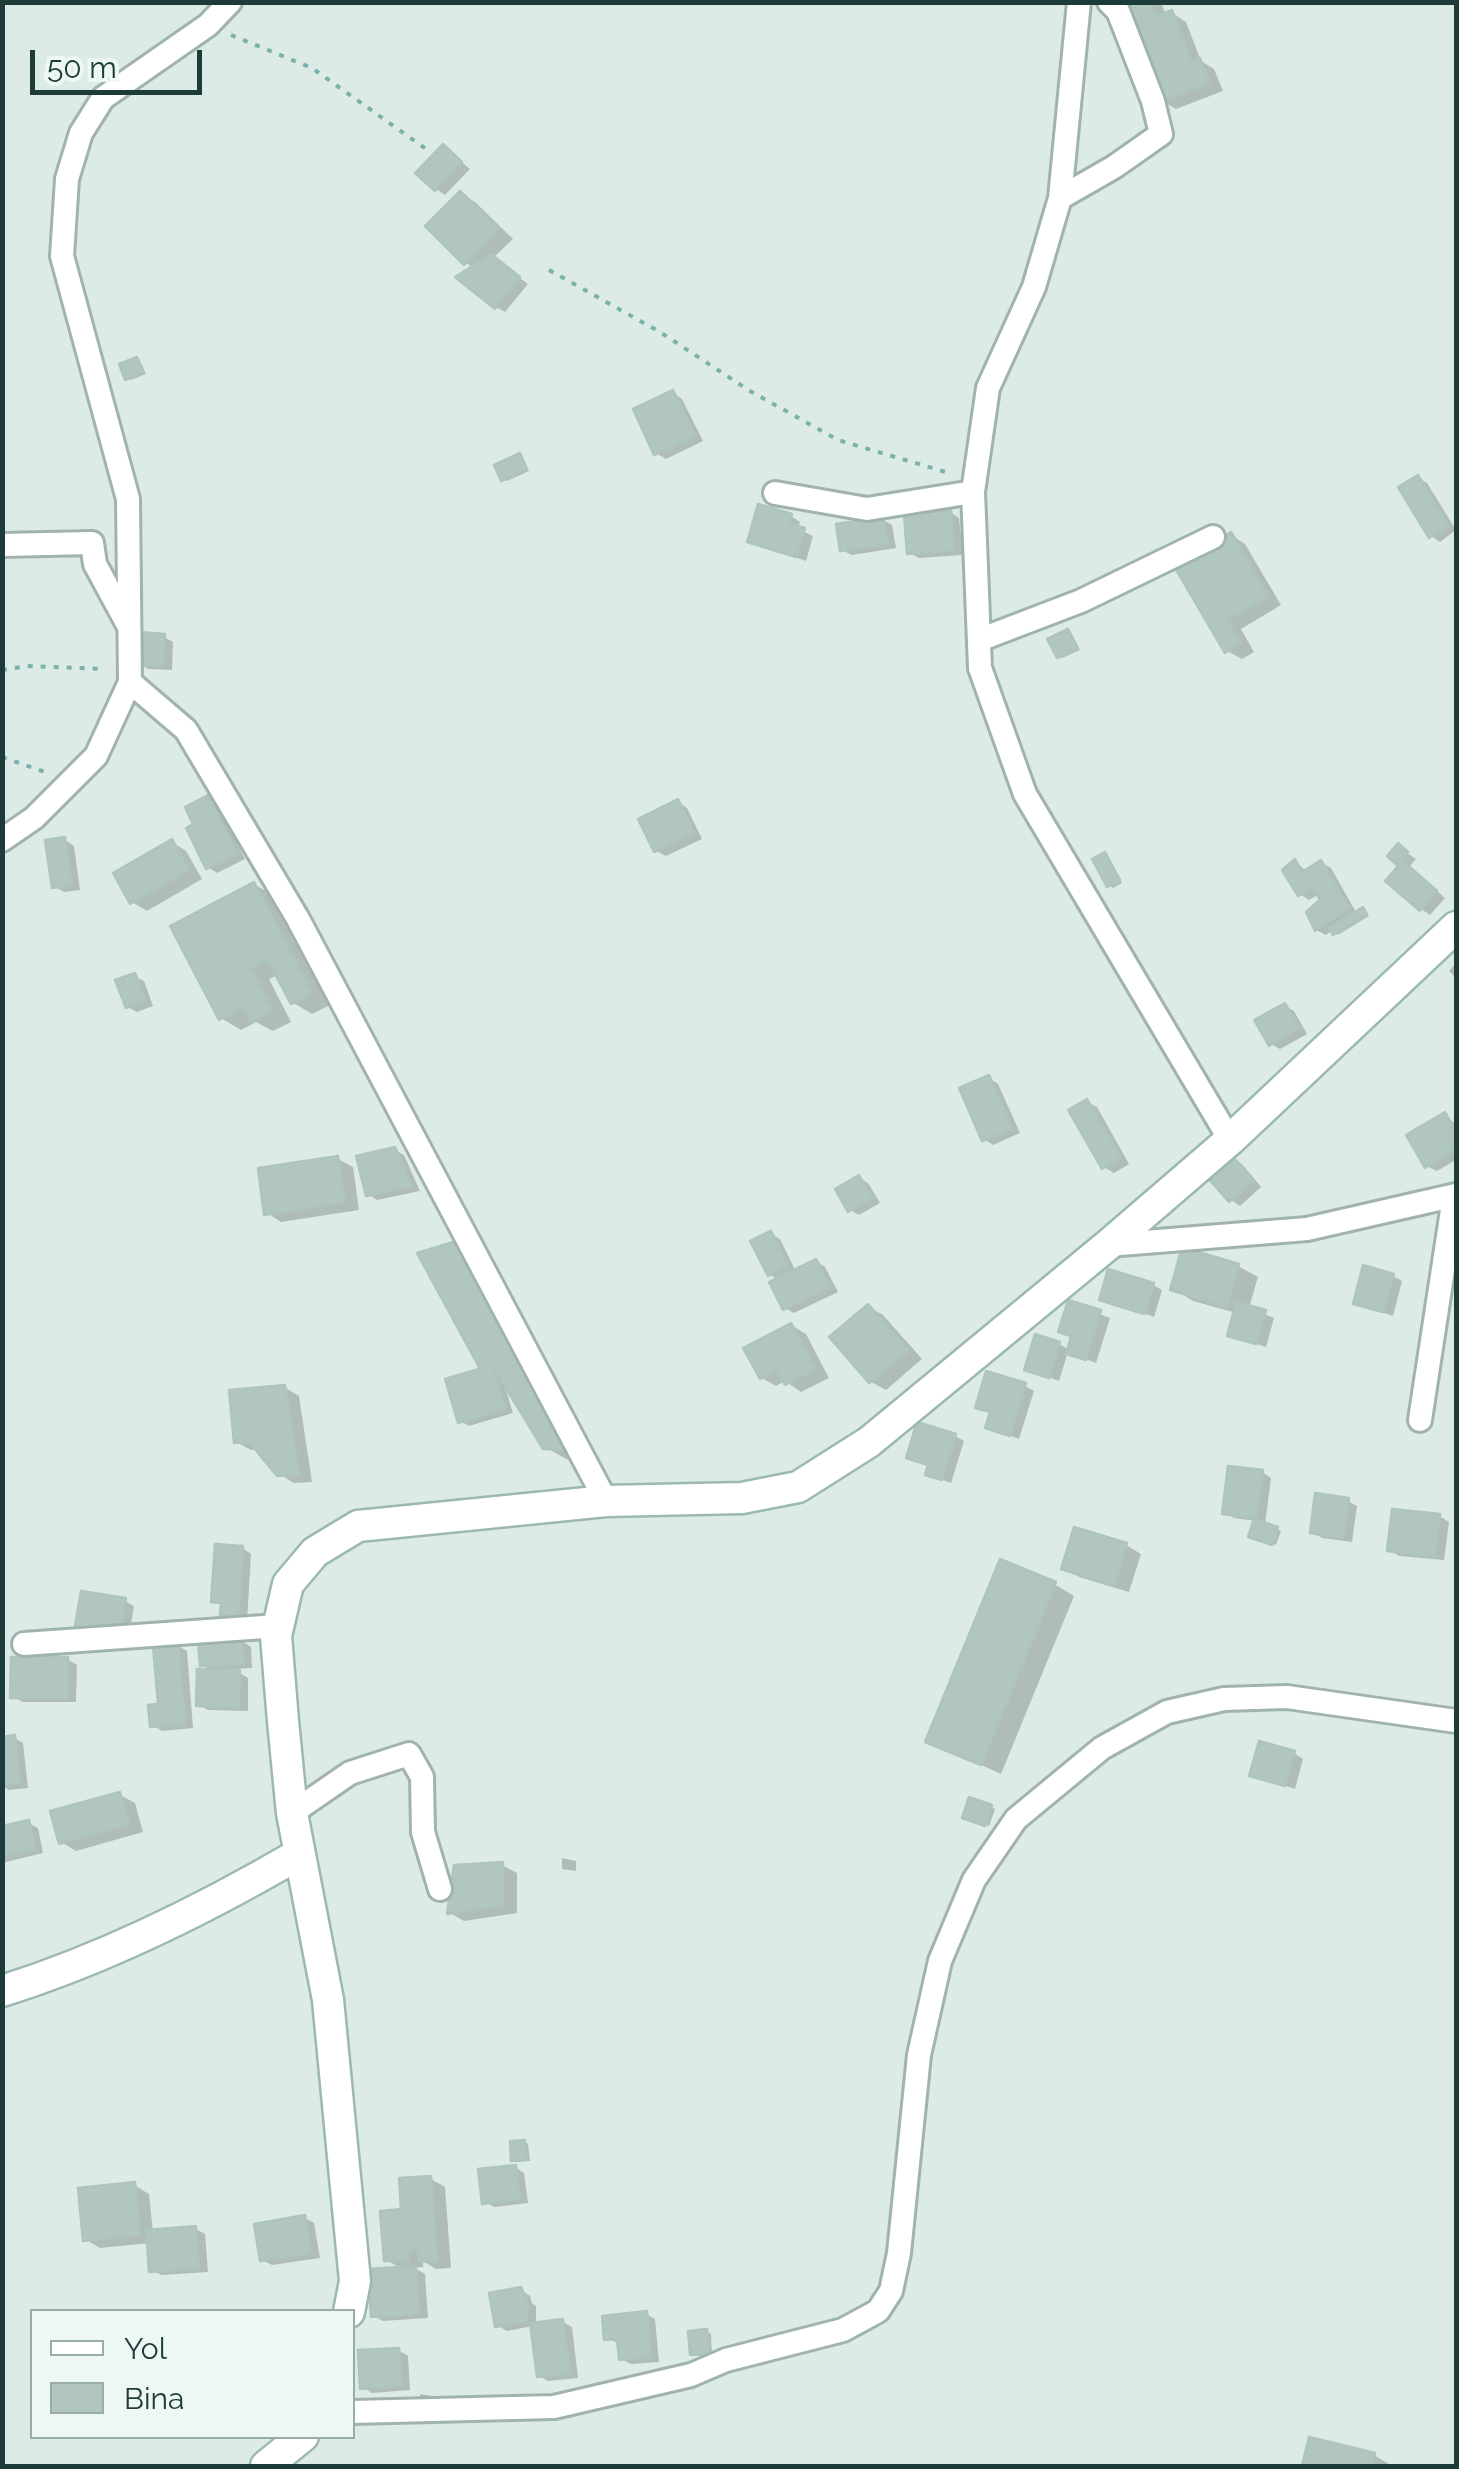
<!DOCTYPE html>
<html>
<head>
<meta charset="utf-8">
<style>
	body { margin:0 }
	#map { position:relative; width:1459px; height:2469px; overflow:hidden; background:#ddebe7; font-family:Raleway,sans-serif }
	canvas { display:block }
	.frame { position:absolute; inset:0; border:5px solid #1d3c39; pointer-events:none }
	.legend { position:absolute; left:30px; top:2309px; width:325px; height:130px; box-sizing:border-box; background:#edf7f4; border:2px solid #9aaca9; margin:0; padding:12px 18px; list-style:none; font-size:30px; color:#1d3c39 }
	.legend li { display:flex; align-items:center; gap:20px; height:50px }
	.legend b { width:50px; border:2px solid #9aaca9 }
	.scale { position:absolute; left:30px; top:50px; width:172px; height:45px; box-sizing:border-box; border:5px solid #1d3c39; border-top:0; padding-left:12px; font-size:30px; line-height:35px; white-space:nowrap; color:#1d3c39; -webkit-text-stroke:8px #edf7f4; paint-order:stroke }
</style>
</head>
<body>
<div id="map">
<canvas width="1459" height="2469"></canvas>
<div class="frame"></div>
<ul class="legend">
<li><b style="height:12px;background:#fff"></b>Yol</li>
<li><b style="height:28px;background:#b2c6c0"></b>Bina</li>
</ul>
<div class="scale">50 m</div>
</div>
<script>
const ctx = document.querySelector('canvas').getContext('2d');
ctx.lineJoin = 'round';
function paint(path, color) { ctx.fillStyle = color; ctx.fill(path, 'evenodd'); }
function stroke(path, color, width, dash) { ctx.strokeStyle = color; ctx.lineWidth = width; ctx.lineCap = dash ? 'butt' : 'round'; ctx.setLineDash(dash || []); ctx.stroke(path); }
paint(new Path2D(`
	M1124 2H1161L1166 15 1172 13 1186 22 1201 61 1214 69 1223 91 1176 109 1161 100Z
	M443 147 470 169 445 195 436 189Z
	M461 194 475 202 513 239 493 258 528 284 505 312 496 307 474 268 466 263Z
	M137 359 146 374 131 380 127 378Z
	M673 393 682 399 703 441 666 459 656 453Z
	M520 455 529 471 507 481 503 479Z
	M1418 478 1427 483 1456 530 1440 542 1431 536Z
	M950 512 959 518 963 555 919 558 909 553Z
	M791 516 800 522 798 529 813 536 806 561 750 541Z
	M883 520 892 525 896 548 852 555 842 550Z
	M1231 535 1245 544 1281 605 1241 629 1254 652 1242 659 1227 651 1178 566Z
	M1068 631 1080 650 1062 658 1059 656Z
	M164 637 173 642 172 670 148 669 138 663Z
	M208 798 217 804 245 859 217 873 208 867 197 825Z
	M678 802 687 808 702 839 666 856 656 851Z
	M65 840 74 846 80 890 64 892 55 887Z
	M172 842 186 851 202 879 147 911 132 902Z
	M1398 847 1416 859 1409 867 1445 898 1430 915 1421 909 1402 865Z
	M1105 855 1122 883 1113 888 1109 885Z
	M1296 862 1307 872 1322 863 1331 868 1357 914 1363 910 1369 916 1338 935 1333 930 1326 935 1316 930 1323 901 1319 894 1309 900 1300 894Z
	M254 884 274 896 330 1005 312 1014 292 1002 278 975 269 979 291 1022 273 1031 256 1022 241 1030 221 1018Z
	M1456 963V978L1449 971Z
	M134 976 144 981 153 1006 137 1012 128 1007Z
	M1285 1006 1294 1011 1307 1034 1280 1049 1271 1044Z
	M989 1078 998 1084 1020 1133 993 1145 984 1139Z
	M1087 1102 1097 1107 1129 1164 1114 1173 1104 1167Z
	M1445 1115 1456 1125V1160L1437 1171 1427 1166Z
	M394 1150 404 1155 420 1191 377 1200 368 1194Z
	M338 1159 353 1167 359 1210 281 1222 267 1213Z
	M1233 1159 1242 1164 1261 1187 1240 1206 1231 1200Z
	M859 1178 868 1183 880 1203 859 1215 850 1210Z
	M771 1234 780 1239 796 1272 816 1261 825 1267 838 1292 794 1313 785 1308 779 1280 770 1275Z
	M456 1244 589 1460 566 1459 545 1447 504 1383 513 1413 469 1426 460 1421 486 1369Z
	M1238 1266 1258 1277 1249 1308 1274 1318 1266 1347 1229 1335 1236 1313 1193 1301 1173 1289Z
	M1393 1276 1402 1281 1393 1316 1356 1303Z
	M1153 1285 1162 1290 1154 1317 1102 1299Z
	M1069 1303 1110 1318 1096 1363 1068 1352 1059 1381 1027 1369 1059 1344 1070 1350 1074 1338 1061 1331Z
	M868 1307 883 1315 922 1359 886 1390 871 1382 833 1337Z
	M791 1325 806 1334 829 1378 801 1392 785 1381 776 1386 762 1378Z
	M1025 1386 1034 1391 1019 1439 988 1427 992 1413 978 1407Z
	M284 1387 299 1396 312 1482 294 1483 279 1474 259 1450H251L236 1442Z
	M955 1436 964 1441 951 1483 928 1474 930 1466 909 1457Z
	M1262 1472 1271 1478 1265 1525 1281 1531 1276 1545 1255 1538 1256 1521 1234 1518 1225 1513Z
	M1348 1501 1357 1506 1352 1542 1322 1538 1312 1532Z
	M1439 1516 1449 1522 1444 1560 1399 1556 1390 1550Z
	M1126 1545 1141 1554 1129 1592 1079 1577 1064 1568Z
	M242 1548 251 1554 247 1622 232 1621 223 1616 224 1606 214 1601Z
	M1054 1584 1074 1596 1001 1774 928 1741Z
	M125 1601 134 1606 129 1637 87 1630 78 1625Z
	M242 1641 251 1647 252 1668 234 1669 248 1678V1711L208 1710 199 1705 214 1672 202 1665Z
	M178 1646 187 1651 193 1728 162 1731 152 1725Z
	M67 1659 77 1665 76 1702H22L13 1696Z
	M14 1738 23 1743 28 1788 9 1790 2 1786V1739Z
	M1294 1753 1303 1759 1295 1789 1252 1775Z
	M120 1795 135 1803 143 1832 76 1851 61 1842Z
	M991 1807 995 1809 989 1826 969 1819Z
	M28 1823 38 1828 43 1853 2 1863V1829Z
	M562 1858 576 1861V1871L562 1869Z
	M502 1865 517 1873V1913L464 1921 450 1913Z
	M525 2142 528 2144 530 2161 517 2162 513 2160Z
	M515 2167 524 2173 528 2203 494 2207 484 2202Z
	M431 2179 445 2187 451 2268 436 2269 423 2261V2267L414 2268 425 2274 428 2318 383 2321 374 2316 403 2269 386 2260 403 2211Z
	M134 2185 149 2194 153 2232 196 2229 205 2234 208 2272 161 2275 152 2270 150 2243 100 2248 85 2239Z
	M305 2218 314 2223 320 2258 272 2265 262 2260Z
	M521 2290 530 2296 532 2303 536 2306V2325L563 2322 572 2327 578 2378 548 2381 539 2376 533 2326 507 2331 497 2325Z
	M646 2314 655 2319 659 2362 631 2364 621 2359 620 2344 606 2338Z
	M707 2332 711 2334 712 2355 697 2356 693 2354Z
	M398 2350 408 2356 410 2390 372 2393 363 2387Z
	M420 2394 443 2398 442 2407 420 2403Z
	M1311 2440 1374 2455 1389 2464 1388 2466H1304Z`), '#0003');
const building = new Path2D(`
	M1122 2H1151L1156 17 1172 10 1191 61 1200 58 1209 83 1159 102Z
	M443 144 462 162 435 191 415 173Z
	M460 191 499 229 464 265 425 226Z
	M491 254 520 277 495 309 455 277Z
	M137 357 144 372 125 380 119 364Z
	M673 390 695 436 654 455 633 409Z
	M520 453 527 469 501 481 494 465Z
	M1418 475 1449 526 1429 538 1398 487Z
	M758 504 792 514 789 524 805 528 796 557 747 542Z
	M951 510 954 550 907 554 904 514Z
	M883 517 888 544 840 551 836 524Z
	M1231 532 1268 596 1227 620 1241 643 1225 653 1174 566Z
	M1068 629 1078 648 1057 658 1047 639Z
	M138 632 165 634 163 666 136 665Z
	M208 795 237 854 206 869 186 828 193 824 185 807Z
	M678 799 694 833 654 852 638 819Z
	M65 837 72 885 52 888 45 840Z
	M172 839 189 870 130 904 113 873Z
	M1398 843 1408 852 1402 860 1437 891 1420 911 1385 881 1398 866 1387 856Z
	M1105 852 1120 880 1107 887 1092 859Z
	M1295 859 1302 872 1321 860 1349 908 1315 931 1306 912 1320 900 1313 888 1298 896 1282 870Z
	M254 882 312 993 291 1004 267 959 251 968 273 1010 251 1022 243 1007 219 1020 170 926Z
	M1363 907 1367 914 1333 935 1329 928Z
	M135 973 145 1001 126 1008 115 980Z
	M1285 1003 1299 1028 1269 1046 1254 1020Z
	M989 1075 1012 1128 982 1141 959 1088Z
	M1087 1099 1121 1158 1102 1169 1068 1110Z
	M1445 1112 1456 1132V1149L1425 1168 1406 1135Z
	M395 1147 412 1186 366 1196 356 1156Z
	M338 1156 345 1202 264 1215 258 1168Z
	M1232 1156 1254 1180 1229 1202 1207 1177Z
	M859 1175 872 1198 848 1212 835 1189Z
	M771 1231 788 1266 768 1276 750 1241Z
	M457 1241 571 1450 543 1449 492 1365 480 1369 417 1253Z
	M1182 1247 1239 1264 1227 1307 1170 1290Z
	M816 1259 830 1287 783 1310 769 1282Z
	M1363 1265 1394 1274 1383 1312 1353 1304Z
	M1108 1269 1154 1283 1144 1314 1099 1300Z
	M1068 1300 1101 1310 1086 1360 1066 1354 1071 1336 1058 1332Z
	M1236 1302 1266 1310 1256 1344 1227 1336Z
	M868 1304 909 1350 869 1383 829 1337Z
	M791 1323 816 1369 785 1385 776 1370 760 1379 743 1348Z
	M1035 1334 1060 1342 1049 1378 1024 1370Z
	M492 1365 505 1409 458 1423 445 1379Z
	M986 1371 1026 1383 1010 1436 985 1428 990 1412 975 1408Z
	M285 1385 299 1475 277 1476 249 1442 234 1443 229 1390Z
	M917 1422 956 1434 942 1480 925 1475 928 1465 906 1458Z
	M1228 1466 1263 1470 1256 1518 1222 1514Z
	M1315 1493 1349 1498 1343 1538 1310 1533Z
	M1392 1509 1440 1514 1435 1557 1387 1551Z
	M1254 1519 1278 1527 1272 1545 1248 1537Z
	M1074 1527 1127 1543 1114 1586 1061 1569Z
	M215 1544 243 1546 238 1619 220 1617 221 1603 211 1602Z
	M1000 1559 1056 1582 981 1765 925 1742Z
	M81 1591 126 1598 120 1634 75 1626Z
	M242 1639 244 1664 200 1666 198 1641Z
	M178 1643 185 1724 150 1727 148 1705 158 1704 153 1646Z
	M11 1657H68V1698H10Z
	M197 1669 240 1670 239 1707 196 1706Z
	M15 1735 20 1783 2 1785V1737Z
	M1259 1741 1295 1751 1285 1786 1249 1776Z
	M120 1792 129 1824 59 1844 50 1811Z
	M969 1797 992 1805 985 1826 962 1818Z
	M29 1820 35 1849 2 1856V1826Z
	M503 1862V1905L447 1914 454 1865Z
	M525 2140 527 2160 511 2161 510 2141Z
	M516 2165 520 2199 482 2204 478 2169Z
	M431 2176 437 2261 419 2262 418 2250 408 2251 409 2260 384 2261 380 2211 401 2209 399 2178Z
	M135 2182 140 2235 83 2241 78 2188Z
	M305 2215 311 2253 260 2261 254 2224Z
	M196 2226 199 2268 149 2272 146 2230Z
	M416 2266 419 2314 371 2317 368 2269Z
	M521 2287 530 2309 526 2310 528 2321 495 2327 489 2293Z
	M647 2311 651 2357 619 2360 617 2339 604 2340 602 2316Z
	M563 2319 570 2373 537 2377 530 2323Z
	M707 2329 709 2354 690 2355 688 2331Z
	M399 2348 401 2386 360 2389 358 2350Z
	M1309 2437 1375 2453 1372 2466H1302Z`);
paint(building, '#b2c6c0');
stroke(building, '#aec5bf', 2.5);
const street = new Path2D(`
	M1079 2 1060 198 1034 287 988 388 973 492 980 668 1025 794 1230 1140
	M1060 198 1114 167 1161 134 1153 101 1118 11 1109 2
	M775 493 867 509 973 492
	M2 545 92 543 95 564 128 625
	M979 640 1081 601 1213 537
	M130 682 186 730 298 919 606 1501
	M2 840 34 818 96 756 130 682 128 499 62 256 67 179 81 133 103 98 208 25 230 2
	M1108 1245 1307 1229 1456 1195
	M1420 1420 1454 1197
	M24 1644 278 1626
	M292 1813 350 1773 409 1754 422 1777 423 1832 440 1889
	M352 2412 554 2407 691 2375 726 2360 843 2330 878 2311 891 2291 899 2253 919 2055 940 1961 974 1880 1016 1819 1102 1748 1167 1712 1224 1699 1287 1697 1456 1721`);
const secondary = new Path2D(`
	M2 1991C107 1958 205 1909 299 1854
	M349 2312 355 2281 328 2000 292 1813 283 1721 276 1636 288 1584 315 1552 358 1526 606 1501 742 1498 798 1487 869 1442 1108 1245 1230 1140 1456 927
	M266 2466 303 2436`);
stroke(street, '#a0b3af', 28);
stroke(secondary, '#9bb8b2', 35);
stroke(new Path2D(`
	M231 35 312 68 426 149
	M549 270 660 332 750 391 838 440 949 473
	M2 670 27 666 105 669
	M2 757 45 772`), '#79b2aa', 4, [5, 8]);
stroke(street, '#fff', 22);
stroke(secondary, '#fff', 30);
</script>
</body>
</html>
